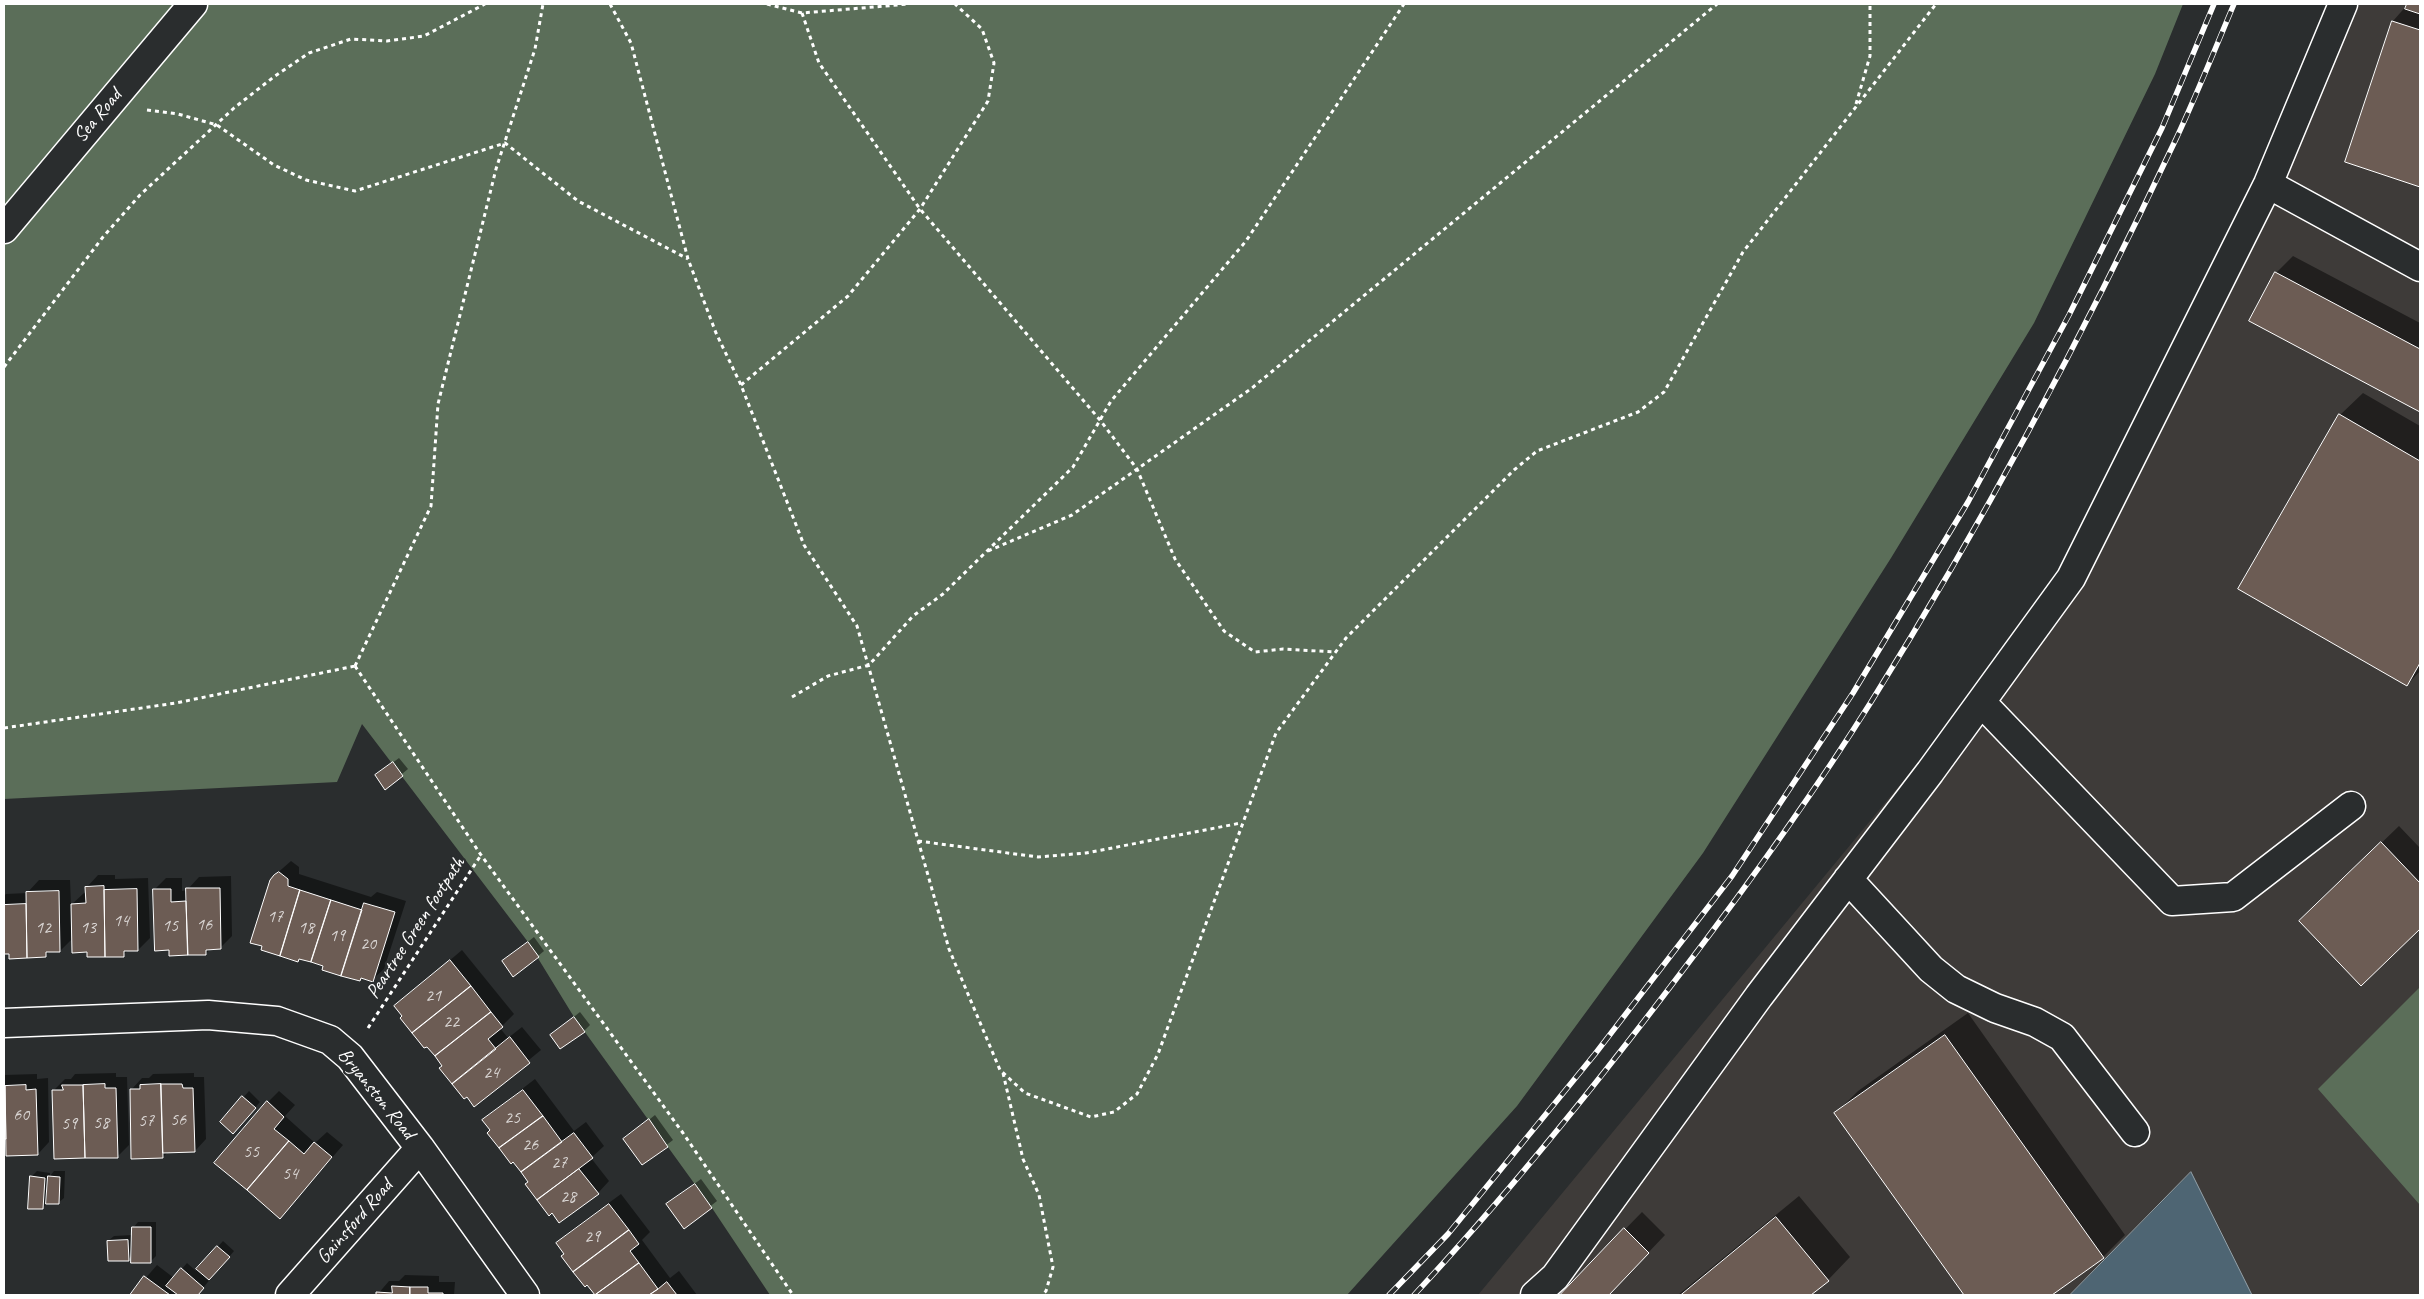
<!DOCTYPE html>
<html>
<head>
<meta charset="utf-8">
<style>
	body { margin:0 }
	#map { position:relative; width:2424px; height:1299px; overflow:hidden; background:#2a2d2e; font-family:Caveat,sans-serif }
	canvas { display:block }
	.frame { position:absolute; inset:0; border:5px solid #fff; pointer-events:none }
</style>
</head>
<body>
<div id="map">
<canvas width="2424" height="1299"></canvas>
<div class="frame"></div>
</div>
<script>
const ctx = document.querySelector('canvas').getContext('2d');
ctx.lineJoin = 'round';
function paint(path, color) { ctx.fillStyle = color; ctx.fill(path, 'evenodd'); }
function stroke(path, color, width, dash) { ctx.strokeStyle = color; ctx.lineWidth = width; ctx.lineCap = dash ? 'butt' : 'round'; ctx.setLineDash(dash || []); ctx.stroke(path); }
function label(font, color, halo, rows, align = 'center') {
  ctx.font = font + ' Caveat,sans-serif'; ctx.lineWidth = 4.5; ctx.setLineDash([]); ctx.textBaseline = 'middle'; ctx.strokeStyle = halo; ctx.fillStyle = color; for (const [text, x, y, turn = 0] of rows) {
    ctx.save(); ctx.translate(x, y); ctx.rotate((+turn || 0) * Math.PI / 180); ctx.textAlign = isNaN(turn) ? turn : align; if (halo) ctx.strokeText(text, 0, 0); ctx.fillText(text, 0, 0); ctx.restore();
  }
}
paint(new Path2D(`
	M2343 4H2420V1295H2252L2191 1172 2070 1295H1478L2071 578Z`), '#3e3b39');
paint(new Path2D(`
	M4 4H2183L2155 74 2034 323 1891 558 1703 853 1517 1106 1347 1295H770L712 1208 574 1017 528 942 362 724 337 782 4 799Z
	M2420 987V1205L2318 1089Z`), '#5b6e59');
const water = new Path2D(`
	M2191 1172 2252 1295H2070Z`);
paint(water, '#4e6573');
stroke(water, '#95a3ab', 1);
paint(new Path2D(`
	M2408 4H2420V186L2347 161 2393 21Z
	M2293 256 2420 323V410L2251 321 2276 273Z
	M2363 393 2420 426V671L2407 685 2340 415Z
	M399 758 408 769 385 788 376 775Z
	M2399 826 2420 848V927L2361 984 2318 904Z
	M291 861 299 867V874L371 897 377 892 406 901 384 969 372 980 362 977 360 980 300 958 298 960 275 875Z
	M98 875H115V879L148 878 150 938 138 950H129L123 955 88 951 73 938 60 951H50L45 956 10 957V952L4 953V896L6 894 27 893 39 880H70L71 905 84 893 87 892V887Z
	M231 876 232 936 220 948H211L206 954H171L154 890 166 878H182V891L187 890 199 877Z
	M534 937 544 951 538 956 504 961Z
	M462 950 514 1014 500 1028 508 1038 522 1027 541 1050 474 1105 396 1006Z
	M580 1012 590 1025 584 1031 551 1035Z
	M1968 1013 2125 1235 2103 1257 2050 1295H1965L1836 1113 1858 1091Z
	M116 1073V1077H127L129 1145 117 1157 53 1091 65 1079H71L75 1074Z
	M194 1073V1077H204L206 1139 195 1151 168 1152 163 1157 131 1090 142 1078H149L153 1074Z
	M37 1074V1079L48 1078 49 1142 38 1154 4 1138V1075Z
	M535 1079 574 1131 586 1122 604 1146 591 1158 609 1181 598 1193 549 1214 527 1184 530 1182 484 1120 496 1109Z
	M249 1091 260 1102 238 1127 222 1122Z
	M279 1091 295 1105 285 1116 315 1143 327 1132 343 1145 291 1205 268 1102Z
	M655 1115 673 1140 643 1163 625 1139Z
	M37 1171 50 1173V1176L54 1171H65L64 1198 58 1203H48L42 1208 31 1177Z
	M701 1179 717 1201 684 1227 667 1204Z
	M621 1194 650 1232 642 1240 670 1278 679 1271 697 1295H596L565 1253 558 1244 569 1232Z
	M1799 1196 1850 1257 1828 1280 1809 1295H1678Z
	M1642 1212 1665 1235 1608 1295H1561Z
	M138 1222H156V1256L150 1262 133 1255 128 1259 108 1241 114 1236 133 1235V1228Z
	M223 1241 234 1251 197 1295H131L157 1265 174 1278 187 1263 196 1271Z
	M405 1275 439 1276V1282H455L454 1295H377L389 1281H399Z`), '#0007');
const building = new Path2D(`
	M2407 4H2420V14L2405 9Z
	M2392 21 2420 30V187L2345 162Z
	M2275 272 2420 349V412L2249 321Z
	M2339 414 2420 461V663L2407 686 2238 589Z
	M393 762 403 776 385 790 375 775Z
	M2381 842 2420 883V929L2361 986 2299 921Z
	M279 872 288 879V886L300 890 280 956 261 950 262 946 250 943 270 880 274 875Z
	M104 886 105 957H87V952L72 953 71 904 86 903 85 887Z
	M186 888H220L221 949 206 950V955H188Z
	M137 889 138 951H124V957H105L104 890Z
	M153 889H171V902L186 901 188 955 169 956V950L155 951Z
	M300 890 331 900 311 962 299 959 298 962 280 956Z
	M59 891 60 952H46V957L27 958 26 892Z
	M331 900 362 910 341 976 322 970 323 966 311 962Z
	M364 903 395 912 373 982 361 978 360 981 341 976Z
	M26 904 27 958 9 959V954H4V905Z
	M528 942 539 957 513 977 502 961Z
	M450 960 471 986 412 1033 400 1018 402 1016 394 1006Z
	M471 986 491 1012 435 1056 427 1047 424 1048 412 1033Z
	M491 1012 503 1027 488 1039 496 1049 452 1084 439 1068 442 1066 435 1056Z
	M574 1017 585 1032 560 1049 550 1035Z
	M1945 1035 2104 1258 2052 1295H1964L1834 1113Z
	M510 1037 530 1063 474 1107 467 1097 464 1099 452 1084Z
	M105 1084V1088H116L118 1158H85L83 1085Z
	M161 1084H182L183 1088H193L195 1152 163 1153Z
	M161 1084 163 1158 131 1159 130 1089H140V1085Z
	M26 1085V1090L36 1089 38 1155 6 1156 5 1086Z
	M62 1085H83L85 1158 54 1159 52 1090H63Z
	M5 1086 6 1139H4V1086Z
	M523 1090 543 1116 499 1148 487 1133 490 1130 482 1120Z
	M242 1096 256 1108 233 1134 220 1122Z
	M267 1101 284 1117 274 1129 289 1141 247 1190 214 1163Z
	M543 1116 562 1142 521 1172 513 1162 511 1164 499 1148Z
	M649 1119 668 1147 642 1165 623 1139Z
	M574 1133 593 1158 537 1200 525 1184 528 1182 521 1172Z
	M289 1141 304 1154 314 1142 332 1157 280 1219 247 1190Z
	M579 1169 599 1194 559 1223 552 1213 549 1216 537 1200Z
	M30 1176 45 1178 43 1209H28Z
	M48 1176 60 1177 59 1204H46Z
	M695 1184 712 1208 684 1229 666 1204Z
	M609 1204 629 1230 573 1272 561 1256 564 1254 556 1243Z
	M1776 1217 1829 1281 1811 1295H1681Z
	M132 1227H151V1263H131Z
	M1624 1228 1649 1253 1609 1295H1560Z
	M629 1230 639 1244 630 1251 639 1263 595 1295 587 1285 585 1287 573 1272Z
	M128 1240 129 1261H108L107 1241Z
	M217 1246 230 1257 209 1280 196 1269Z
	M639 1263 658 1289 649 1295H595Z
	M181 1268 204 1288 198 1295H178L166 1286Z
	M144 1276 170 1295H130Z
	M667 1282 677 1295H649L658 1289Z
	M392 1286 410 1287V1295H376V1292L392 1293Z
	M410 1287H428V1293H443V1295H410Z`);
paint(building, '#6c5c54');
stroke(building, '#fff', 1);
const minor = new Path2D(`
	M2268 184 2420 267
	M4 229 193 4
	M1981 702 2172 901 2233 897 2351 806
	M1848 879 1931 969 1956 989 1995 1008 2035 1022 2062 1037 2135 1132
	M4 1023 208 1015 277 1021 330 1040 350 1057 420 1148 525 1295
	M290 1295 420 1148
	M1535 1295 1555 1277 1759 996 1930 772 2071 578 2268 184 2343 4`);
stroke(minor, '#fff', 31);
stroke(new Path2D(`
	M610 4 631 43 688 259 716 333 741 385 804 545 857 626 949 949 1000 1070 1025 1093 1091 1117 1114 1112 1137 1094 1158 1054 1276 733 1346 638 1514 470 1537 451 1638 412 1664 392 1743 252 1936 4
	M767 4 802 13 909 4
	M802 13 819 63 920 209 1100 420 1137 469 1175 559 1224 631 1255 652 1283 649 1335 652
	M1856 104 1870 56V4
	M147 110 178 114 217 125 274 165 306 180 355 191 505 143 578 201 688 259
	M4 367 103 237 140 195 234 108 275 76 309 53 351 39 387 41 424 36 485 4
	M741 385 848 296 920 209 988 101 994 63 982 29 955 4
	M988 551 1072 515 1252 388 1717 4
	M355 666 481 855 683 1133 793 1295
	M355 666 431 506 438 404 496 169 535 49 543 4
	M792 697 828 676 869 665 913 616 943 594 1073 467 1111 401 1246 241 1404 4
	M4 728 176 703 355 666
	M918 841 1038 857 1086 853 1241 823
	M368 1028 481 855
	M1003 1073 1023 1159 1039 1195 1053 1267 1046 1291 1042 1295`), '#fff', 3, [4, 4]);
stroke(minor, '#2a2d2e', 28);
const rail = new Path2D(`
	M1389 1295 1448 1234 1595 1054 1732 876 1853 693 1968 502 2069 315 2162 128 2214 4
	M1414 1295C1509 1193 1596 1085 1680 974 1747 886 1812 796 1871 702 1984 521 2085 332 2176 139 2197 94 2215 49 2234 4`);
stroke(rail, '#fff', 5.5);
stroke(rail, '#2a2d2e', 4, [11]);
label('18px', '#dad6d4', null, [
	["17",275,917],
	["14",121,921],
	["16",204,925],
	["15",170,926],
	["12",43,928],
	["13",88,928],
	["18",306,928],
	["19",337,936],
	["20",368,944],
	["21",433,996],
	["22",451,1022],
	["24",491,1073],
	["60",21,1115],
	["25",512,1118],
	["56",178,1120],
	["57",146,1121],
	["58",101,1123],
	["59",69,1124],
	["26",530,1145],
	["55",251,1152],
	["27",559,1163],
	["54",290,1174],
	["28",568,1197],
	["29",592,1237]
]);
label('20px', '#fff', '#2a2d2e', [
	["Sea Road",98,116,-50],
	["Peartree Green footpath",416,928,-57],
	["Bryanston Road",376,1094,51],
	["Gainsford Road",355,1222,-49]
]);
</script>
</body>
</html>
